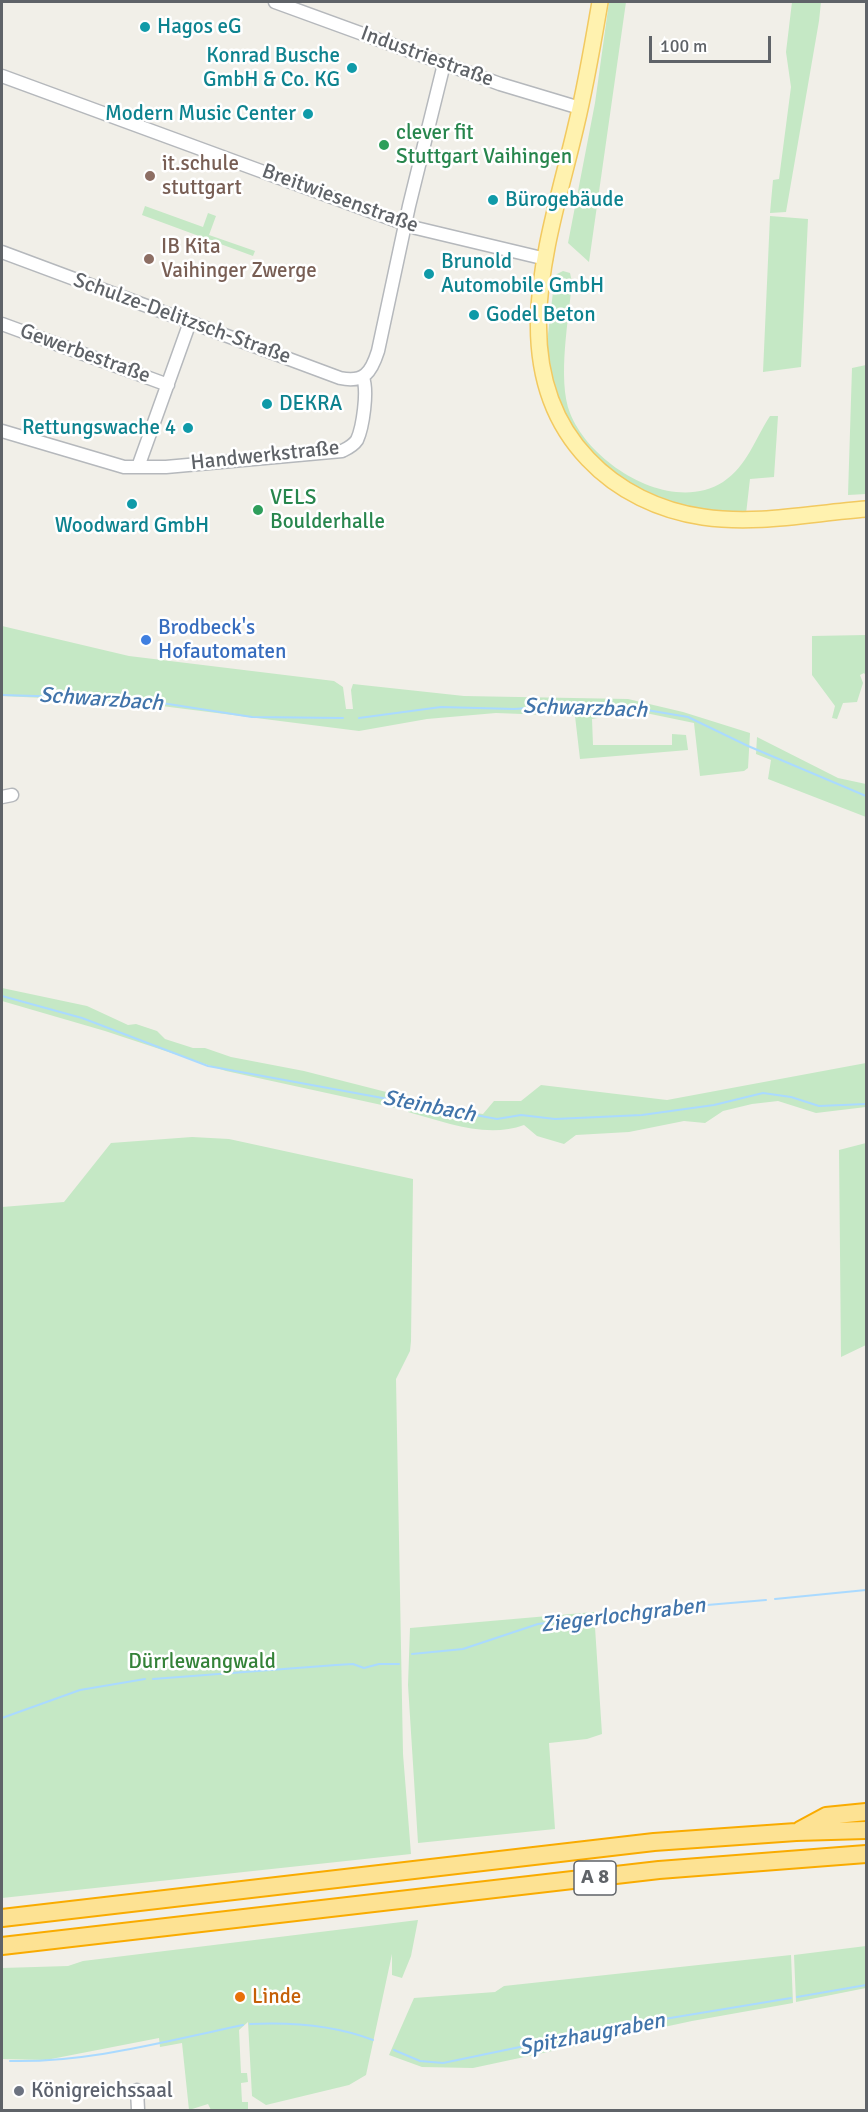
<!DOCTYPE html>
<html>
<head>
<meta charset="utf-8">
<style>
	body { margin:0 }
	#map { position:relative; width:868px; height:2112px; overflow:hidden; background:#f1efe8; font-family:Signika,sans-serif }
	canvas { display:block }
	.frame { position:absolute; inset:0; border:3px solid #5f6368; pointer-events:none }
	.scale { position:absolute; left:649px; top:36px; width:122px; height:27px; box-sizing:border-box; border:3px solid #5f6368; border-top:0; padding-left:8px; font-size:18px; line-height:21px; white-space:nowrap; color:#5f6368; -webkit-text-stroke:4px #fff; paint-order:stroke }
</style>
</head>
<body>
<div id="map">
<canvas width="868" height="2112"></canvas>
<div class="frame"></div>
<div class="scale">100 m</div>
</div>
<script>
const ctx = document.querySelector('canvas').getContext('2d');
ctx.lineJoin = 'round';
function paint(path, color) { ctx.fillStyle = color; ctx.fill(path, 'evenodd'); }
function stroke(path, color, width, dash) { ctx.strokeStyle = color; ctx.lineWidth = width; ctx.lineCap = dash ? 'butt' : 'round'; ctx.setLineDash(dash || []); ctx.stroke(path); }
function label(font, color, halo, rows, align = 'center') {
  ctx.font = font + ' Signika,sans-serif'; ctx.lineWidth = 5; ctx.setLineDash([]); ctx.textBaseline = 'middle'; ctx.strokeStyle = halo; ctx.fillStyle = color; for (const [text, x, y, turn = 0] of rows) {
    ctx.save(); ctx.translate(x, y); ctx.rotate((+turn || 0) * Math.PI / 180); ctx.textAlign = isNaN(turn) ? turn : align; if (halo) ctx.strokeText(text, 0, 0); ctx.fillText(text, 0, 0); ctx.restore();
  }
}
paint(new Path2D(`
	M609 2H626L589 262 568 243 595 103Z
	M792 2H821L819 21 786 212 770 213 773 180 779 179 791 87 786 52Z
	M145 206 203 227 208 213 216 216 209 235 255 251 253 256 142 215Z
	M770 216 808 219 801 367 763 372Z
	M563 271 570 273 572 282C569 317 557 380 570 413 590 464 671 515 723 482 747 466 755 439 770 416H778L774 477 750 479 746 514 699 513 628 487 577 440 550 387 546 351 555 275Z
	M866 365V494L848 495 852 368Z
	M2 626 129 656 334 681 343 687 346 709H353L351 690 353 684 464 696 628 699 683 712 750 733 748 768 744 771 700 776 694 723 636 711 592 719 593 745H672V734L686 735 688 750 580 759 575 716 496 713 427 719 359 731 130 702 2 696Z
	M866 635V676L864 673 860 675 863 683 857 702 843 703 837 719 832 718 835 706 812 675V636Z
	M757 737 838 778 866 784V817L768 779 771 760 756 754Z
	M2 988 87 1006 128 1025 136 1024 157 1031 165 1039 193 1048H205L231 1057 304 1071 398 1095 400 1109 226 1071 105 1031 2 1001Z
	M866 1063V1107L816 1113 778 1101 752 1104 723 1111 705 1123 684 1121 629 1132 576 1135 564 1144 537 1136 524 1125C486 1139 446 1122 408 1112L406 1098 453 1110 483 1114 494 1101H521L541 1085 667 1100Z
	M192 1137 229 1139 413 1179 411 1341 410 1351 396 1379 403 1754 411 1854 2 1898V1207L64 1202 111 1143Z
	M866 1143V1345L841 1357 839 1150Z
	M594 1612 602 1734 587 1739 549 1743 555 1829 418 1843 408 1685 410 1628Z
	M418 1920 411 1956 402 1978 392 1975V1954L366 2075 349 2085 266 2105 252 2096 248 2022 239 2030 241 2073H247L248 2082 241 2083 242 2102H248V2110H211L208 2104 189 2110 182 2043 160 2047 159 2038 46 2060 3 2059 2 2063V1968L68 1966 83 1961Z
	M866 1946V1988L796 2002 794 1955Z
	M791 1955 793 2003 692 2021 473 2068 422 2067 389 2055 414 1998 495 1992 504 1986Z`), '#c5e8c5');
stroke(new Path2D(`
	M2 695 136 699 252 717 343 718
	M359 718 441 707 514 709 558 706 597 710 635 708 688 717 748 746 866 796
	M2 996 82 1018 208 1066 497 1119 521 1115 555 1119 642 1115 714 1105 763 1093 791 1097 819 1106 866 1104
	M775 1599 866 1590
	M412 1654 463 1649 538 1624 648 1610 766 1600
	M153 1679 336 1665 353 1664 364 1668 379 1664H399
	M2 1718 80 1690 145 1679
	M797 1997 866 1985
	M250 2024C292 2022 334 2025 373 2040
	M394 2050 420 2061 443 2063 616 2027 791 1998
	M10 2061C88 2063 166 2041 243 2025`), '#aadaff', 2);
const minor = new Path2D(`
	M275 2 500 84 580 108
	M2 76 416 228 546 259
	M2 252 340 378C364 383 371 373 378 351L409 206 444 64
	M2 324 168 385
	M2 431 124 467H166L342 451C348 448 353 446 357 440 363 427 368 391 363 378
	M138 467 190 322
	M2 797 12 795
	M137 2090 138 2110`);
const major = new Path2D(`
	M600 2C593 43 586 85 576 126 551 234 500 367 588 459 618 491 660 511 703 517 758 525 812 513 866 509`);
const highway = new Path2D(`
	M800 1830 826 1816 866 1812
	M2 1918 654 1842 796 1832 866 1830
	M2 1946 659 1870 866 1854`);
stroke(minor, '#b5b8bc', 15);
stroke(major, '#f2c960', 18);
stroke(highway, '#f9ab00', 20);
stroke(minor, '#fff', 12);
stroke(major, '#fff2af', 15);
stroke(highway, '#fde293', 16);
for (const [x, y, r, color] of [
	[145,27,6,"#0f9aa8"],
	[352,68,6,"#0f9aa8"],
	[308,114,6,"#0f9aa8"],
	[384,145,6,"#2e9e5b"],
	[150,176,6,"#8d6e63"],
	[493,200,6,"#0f9aa8"],
	[149,259,6,"#8d6e63"],
	[429,274,6,"#0f9aa8"],
	[474,315,6,"#0f9aa8"],
	[267,404,6,"#0f9aa8"],
	[188,428,6,"#0f9aa8"],
	[132,504,6,"#0f9aa8"],
	[258,510,6,"#2e9e5b"],
	[146,640,6,"#3f7fe0"],
	[240,1997,6,"#e8710a"],
	[19,2091,6,"#6b7280"]
]) { const dot = new Path2D(); dot.arc(x, y, r, 0, 2 * Math.PI); ctx.fillStyle = color; ctx.fill(dot); stroke(dot, '#fff', 2); }
for (const [x, y, w] of [
	[595,1878,42]
]) { const box = new Path2D(); box.roundRect(x - w / 2, y - 17, w, 34, 4.5); ctx.fillStyle = '#fff'; ctx.fill(box); stroke(box, '#5f6368', 1.5); }
label('bold 20px', '#5f6368', null, [
	["A 8",595,1878]
]);
label('21px', '#0d838f', '#fff', [
	["Hagos eG",157,27],
	["Konrad Busche",340,56,"right"],
	["GmbH & Co. KG",340,80,"right"],
	["Modern Music Center",296,114,"right"],
	["Bürogebäude",505,200],
	["Brunold",441,262],
	["Automobile GmbH",441,286],
	["Godel Beton",486,315],
	["DEKRA",279,404],
	["Rettungswache 4",176,428,"right"],
	["Woodward GmbH",132,526,"center"]
], 'left');
label('21px', '#5f6368', '#fff', [
	["Industriestraße",427,57,20],
	["Breitwiesenstraße",340,199,20],
	["Schulze-Delitzsch-Straße",182,319,20],
	["Gewerbestraße",85,354,20],
	["Handwerkstraße",265,456,-6]
]);
label('21px', '#27864d', '#fff', [
	["clever fit",396,133],
	["Stuttgart Vaihingen",396,157],
	["VELS",270,498],
	["Boulderhalle",270,522]
], 'left');
label('21px', '#785e54', '#fff', [
	["it.schule",162,164],
	["stuttgart",162,188],
	["IB Kita",161,247],
	["Vaihinger Zwerge",161,271]
], 'left');
label('21px', '#366cbe', '#fff', [
	["Brodbeck's",158,628],
	["Hofautomaten",158,652]
], 'left');
label('21px', '#348238', '#fff', [
	["Dürrlewangwald",202,1662]
]);
label('21px', '#c56008', '#fff', [
	["Linde",252,1997]
], 'left');
label('21px', '#5b616d', '#fff', [
	["Königreichssaal",31,2091]
], 'left');
label('italic 22px', '#4174aa', '#fff', [
	["Schwarzbach",101,700,4],
	["Schwarzbach",585,709,2],
	["Steinbach",429,1107,11],
	["Ziegerlochgraben",623,1616,-7],
	["Spitzhaugraben",592,2035,-11]
]);
</script>
</body>
</html>
